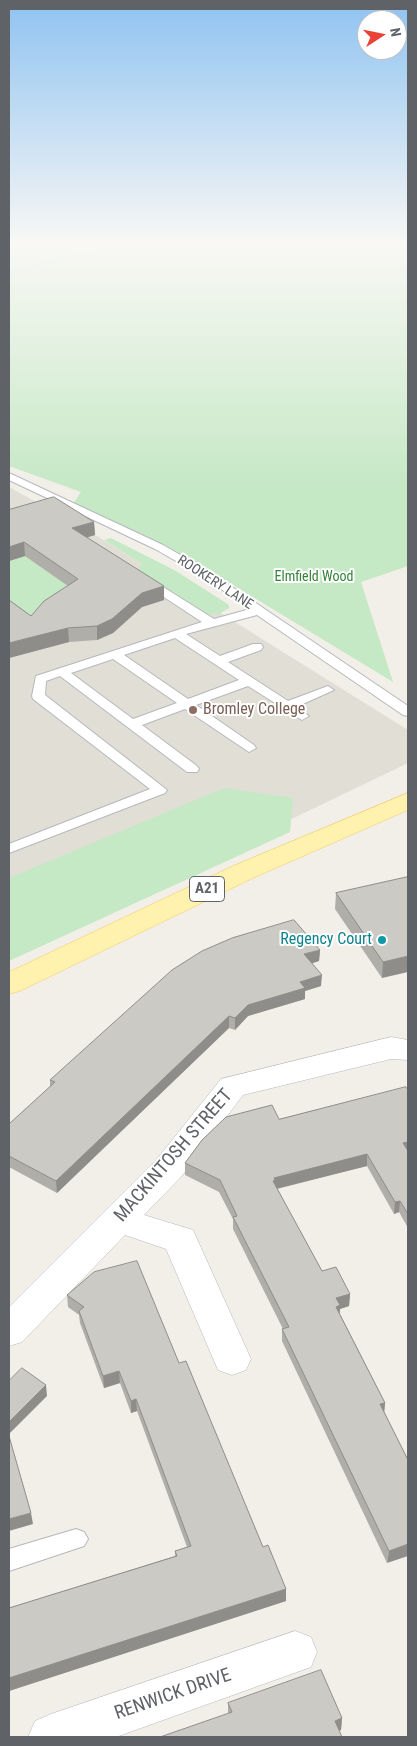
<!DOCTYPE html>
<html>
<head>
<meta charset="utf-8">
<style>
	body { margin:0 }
	#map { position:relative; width:417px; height:1746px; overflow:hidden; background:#f1efe8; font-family:"Roboto Condensed",sans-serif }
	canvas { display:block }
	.frame { position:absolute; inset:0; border:10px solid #5f6368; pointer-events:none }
	.north { position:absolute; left:357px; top:10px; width:50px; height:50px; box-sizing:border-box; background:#fff; border:1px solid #bfc1c3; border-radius:50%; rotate:79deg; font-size:14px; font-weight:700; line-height:20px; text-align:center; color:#5f6368 }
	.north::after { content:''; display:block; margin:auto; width:18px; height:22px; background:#ea4335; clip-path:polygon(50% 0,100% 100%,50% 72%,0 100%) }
</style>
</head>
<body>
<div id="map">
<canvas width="417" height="1746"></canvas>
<div class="frame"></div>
<div class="north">N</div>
</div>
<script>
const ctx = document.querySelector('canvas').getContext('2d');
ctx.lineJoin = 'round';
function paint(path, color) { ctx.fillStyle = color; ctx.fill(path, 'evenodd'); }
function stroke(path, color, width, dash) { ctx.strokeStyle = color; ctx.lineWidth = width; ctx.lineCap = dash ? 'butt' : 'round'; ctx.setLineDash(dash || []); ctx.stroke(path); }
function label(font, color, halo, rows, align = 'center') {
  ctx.font = font + ' "Roboto Condensed",sans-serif'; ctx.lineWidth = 4; ctx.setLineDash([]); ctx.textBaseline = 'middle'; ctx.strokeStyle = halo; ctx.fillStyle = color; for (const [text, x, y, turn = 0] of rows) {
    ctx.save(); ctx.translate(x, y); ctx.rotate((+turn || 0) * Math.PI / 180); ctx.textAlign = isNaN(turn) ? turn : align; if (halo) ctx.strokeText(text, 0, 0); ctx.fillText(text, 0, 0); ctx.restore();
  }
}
paint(new Path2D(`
	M9 487 97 536 408 730V763L9 955Z`), '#e1ded6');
paint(new Path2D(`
	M9 244H408V566L361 582 393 682 205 568 142 534 71 507 81 492 9 466Z
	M111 538 176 571 229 605V608L219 614H206L137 570 142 564 104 540Z
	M25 556 94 604 41 618 9 613V561Z
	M224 788 293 798 290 832 9 961V878Z`), '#c5e8c5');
paint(new Path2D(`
	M117 244H126L9 274V272Z`), '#aadaff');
const lane = new Path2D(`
	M9 473 163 545 210 572 408 706V716L403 715 257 615 186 634 220 656 253 644H261L263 647 261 650 228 662 288 701 328 686 334 690 296 707 309 716 302 720 248 686 196 705 254 745 256 748 249 752 185 709 142 725 197 766 199 769 197 772H187L60 676 46 681 45 695 167 790 165 793 9 853V844L150 789 33 699 32 696 36 676 202 622 144 584V580H152L214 619 250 609 202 576 155 549 9 480ZM175 638 239 680 188 699 124 655ZM113 659 177 703 133 719 71 673Z
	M76 1529 84 1532 88 1539 84 1546 9 1571V1549Z`);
const street = new Path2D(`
	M391 1037 408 1040V1060L391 1059 243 1095 181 1177 144 1215 193 1230 251 1359 246 1370 232 1375 218 1370 166 1249 125 1235 22 1342 9 1346V1307L157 1159 221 1079Z
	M295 1631 311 1637 317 1652 311 1667 116 1737H28L35 1721 51 1714Z`);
const primary = new Path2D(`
	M408 793V810L253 878 20 991 9 994V972L233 866Z`);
stroke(lane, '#b5b8bc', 2);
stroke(street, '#b5b8bc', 1);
stroke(primary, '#f2c960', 1);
paint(lane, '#fff');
paint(street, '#fff');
paint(primary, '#fff2af');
paint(new Path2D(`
	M9 510 94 522 95 535 87 537 164 600 142 607 113 633 97 640 69 642 9 658V600L31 616 68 586 25 556 9 561Z
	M408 877 382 978 335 909 336 893Z
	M320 950 319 961 312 963 321 986 305 991V999L248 1016 235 1030 229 1028 57 1193 9 1167V1124L50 1087V1080Z
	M408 1090V1228L399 1212 394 1214 367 1166 277 1189 322 1271 350 1294 349 1306 340 1309V1314L385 1403 384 1412 408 1460 387 1563 282 1341V1329H283L233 1229V1219L219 1192 185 1175V1163L279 1119Z
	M67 1295 179 1363 263 1547 286 1589V1601L9 1691V1608L175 1556V1551L187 1547 137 1411 131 1413 120 1383 104 1388 80 1323 79 1315 68 1307Z
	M228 1703 342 1718 341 1730 339 1731 228 1713Z`), '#afaea9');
paint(new Path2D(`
	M94 522 95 535 73 542 72 528Z
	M24 542 25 556 9 561V547Z
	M164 586V600L142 607 113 633 97 640V626L142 593Z
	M68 628 69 642 9 658V643Z
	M320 950 319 961 304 966V954Z
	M408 956V972L382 978 383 962Z
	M322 975 321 986 305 991V999L248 1016 235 1030V1018L248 1005 300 982Z
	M229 1016V1028L57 1193 56 1181Z
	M408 1142V1154L403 1143Z
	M367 1154V1166L275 1189 273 1181 274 1178Z
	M400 1201 399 1212 394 1214 395 1202Z
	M350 1294 349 1306 340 1309 339 1317 335 1319 336 1298Z
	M119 1371 120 1383 104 1388 103 1376Z
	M46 1385 47 1396 9 1434V1422Z
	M136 1399 137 1411 131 1413V1401Z
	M385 1403 384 1415 380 1404Z
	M31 1513 33 1524 9 1531V1519Z
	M408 1544V1556L387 1563 389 1551Z
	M286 1589V1601L9 1691V1678Z
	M342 1718 341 1730 334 1732 335 1721Z`), '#8f8d8a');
const building = new Path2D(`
	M54 497 94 522 72 528 164 586 142 593 112 619 97 626 68 628 9 643V600L31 616 44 601 78 579 24 542 9 547V510Z
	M408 877V956L383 962 336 893Z
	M294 920 320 950 304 954 322 975 300 982 305 988 248 1005 235 1018 229 1016 56 1181 9 1156V1124L55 1082 50 1080 172 970 202 951 232 938Z
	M406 1087 408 1090V1142L403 1143 408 1151V1214L400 1201 395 1202 367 1154 274 1178 275 1180 273 1181 322 1271 336 1267 350 1294 336 1298 340 1305 336 1307 385 1403 380 1404 408 1460V1544L389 1551 282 1329 289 1327 233 1217 237 1216 220 1180 185 1163 202 1140 226 1117 272 1105 279 1119Z
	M137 1261 179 1363 186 1361 263 1547 268 1545 286 1589 9 1678V1608L177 1556 175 1551 191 1546 136 1399 131 1401 119 1371 103 1376 79 1311 84 1307 67 1295 94 1272Z
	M22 1368 46 1385 9 1422V1381Z
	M9 1436 31 1513 9 1519Z
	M321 1670 342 1718 335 1721 342 1737H160L232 1712 228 1703Z`);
paint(building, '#cccac5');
stroke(building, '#8f8d8a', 1);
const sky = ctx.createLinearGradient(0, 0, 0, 489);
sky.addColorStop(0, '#8fc3f1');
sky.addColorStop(0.5, '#f9f8f5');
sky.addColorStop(1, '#f9f8f500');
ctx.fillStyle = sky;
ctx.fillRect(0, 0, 417, 489);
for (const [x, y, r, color] of [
	[193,710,5,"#8d6e63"],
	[382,940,5,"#0f9aa8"]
]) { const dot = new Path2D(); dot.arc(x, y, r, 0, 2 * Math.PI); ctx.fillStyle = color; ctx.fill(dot); stroke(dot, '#fff', 2); }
label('14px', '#348238', '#fff', [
	["Elmfield Wood",314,577]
]);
label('14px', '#5f6368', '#fff', [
	["ROOKERY LANE",215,583,33]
]);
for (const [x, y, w] of [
	[207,889,35]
]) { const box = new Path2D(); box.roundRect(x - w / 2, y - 12.5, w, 25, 4); ctx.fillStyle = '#fff'; ctx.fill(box); stroke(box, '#5f6368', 1); }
label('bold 15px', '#5f6368', null, [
	["A21",207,889]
]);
label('16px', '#785e54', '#fff', [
	["Bromley College",203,710]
], 'left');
label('16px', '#0d838f', '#fff', [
	["Regency Court",372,940]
], 'right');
label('19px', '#5f6368', '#fff', [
	["MACKINTOSH STREET",174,1156,-49],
	["RENWICK DRIVE",173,1695,-19]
]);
</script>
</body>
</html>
